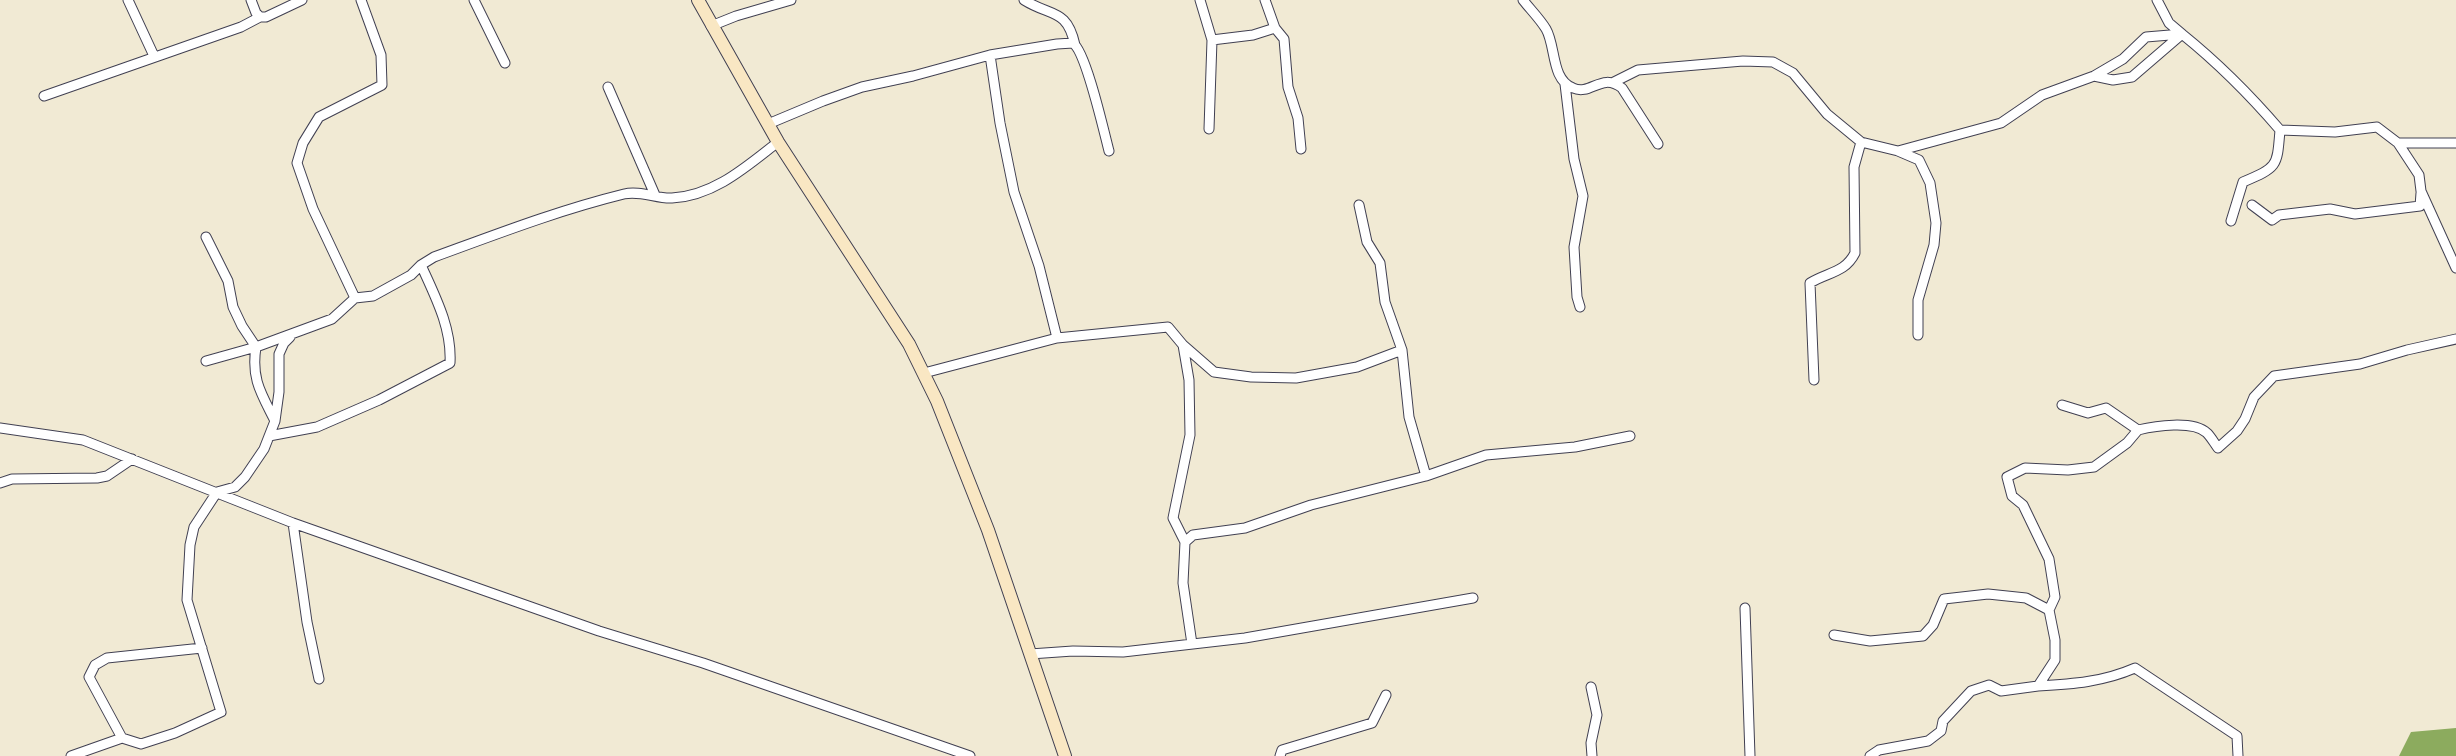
<!DOCTYPE html>
<html>
<head>
<meta charset="utf-8">
<style>
	body { margin:0 }
	canvas { display:block; background:#f1ead4 }
</style>
</head>
<body>
<canvas width="2456" height="756"></canvas>
<script>
const ctx = document.querySelector('canvas').getContext('2d');
ctx.lineJoin = 'round';
function paint(path, color) { ctx.fillStyle = color; ctx.fill(path, 'evenodd'); }
function stroke(path, color, width, dash) { ctx.strokeStyle = color; ctx.lineWidth = width; ctx.lineCap = dash ? 'butt' : 'round'; ctx.setLineDash(dash || []); ctx.stroke(path); }
paint(new Path2D(`
	M2456 728V756H2399L2411 732Z`), '#8cab5e');
const street = new Path2D(`
	M128 0 154 56
	M251 0 256 13 260 17H266L302 0
	M474 0 505 63
	M1024 0C1051 17 1067 8 1075 45
	M1200 0 1212 40 1209 129
	M1523 0C1530 9 1540 19 1546 29 1556 46 1551 80 1573 88 1591 96 1601 72 1622 88L1658 144
	M711 26 736 16 791 0
	M1275 28 1284 39 1288 87 1298 118 1301 149
	M1212 40 1253 35 1275 28 1265 0
	M990 55 1000 123 1014 192 1039 266 1057 338
	M2094 76 2113 80 2132 77 2182 34 2169 23 2157 0
	M1614 82 1638 70 1743 61 1773 62 1793 73 1827 114 1861 142 1898 151 2001 123 2042 95 2094 76 2123 59 2146 37 2182 34C2218 63 2250 95 2280 130 2277 167 2278 167 2243 182L2231 221
	M1565 84 1574 159 1583 196 1574 247 1577 297 1580 307
	M608 87 655 195
	M44 96 241 27 260 17
	M768 124 823 101 862 87 913 76 990 55 1057 44 1073 43C1086 52 1104 132 1109 151
	M2280 130 2335 132 2377 127 2398 143 2419 175 2421 191 2456 268
	M2398 143H2456
	M1898 151 1919 160 1930 183 1936 223 1934 245 1918 300V335
	M1359 205 1367 242 1380 263 1385 302 1402 350 1409 417 1426 476
	M2252 205 2272 220 2279 215 2330 209 2355 214 2420 206 2421 193
	M206 237 228 281 233 307 242 326 256 347 206 361
	M355 298 313 209 297 163 303 143 319 117 382 85 381 55 361 0
	M1183 345 1189 380 1190 435 1173 518 1185 542
	M924 373 1057 338 1168 327 1183 345 1214 372 1251 377 1296 378 1357 367 1402 350
	M1814 380 1810 283C1828 272 1845 273 1855 253L1854 167 1861 142
	M275 421C261 393 251 379 256 347L332 319 355 298 373 296 411 275 421 265 434 257C497 234 559 210 624 194 640 190 657 199 672 198 714 196 747 166 778 142
	M0 428 83 440 293 523 599 631 703 663 970 756
	M2138 430C2155 426 2193 420 2207 433 2211 437 2215 444 2218 448L2237 431 2245 419 2254 397 2274 376 2360 364 2407 350 2456 339
	M269 436 317 427 379 400 450 363C452 328 435 296 421 265
	M0 483 12 479 97 478 107 476 132 459
	M293 523 307 622 319 679
	M1745 608 1750 756
	M1834 635 1870 641 1923 636 1933 625 1944 599 1988 594 2026 598 2049 610
	M1192 644 1183 583 1185 542 1193 535 1245 528 1311 505 1426 476 1486 455 1575 447 1630 436
	M1030 654 1073 651 1123 652 1245 638 1473 598
	M2038 686C2073 684 2103 682 2135 668L2237 736 2238 756
	M1591 687 1597 715 1591 743 1592 756
	M122 738 141 744 175 733 221 712 187 600 190 545 194 527 217 492 235 487 245 477 264 449 275 421 279 392V354L284 343 290 337
	M71 756 122 738 89 677 95 665 107 658 202 648
	M1280 756 1282 750 1372 723 1386 695
	M1870 756 1879 750 1928 741 1941 731 1943 721 1971 691 1989 685 2001 691 2038 686 2055 660V640L2049 610 2055 597 2049 559 2023 505 2012 496 2007 477 2025 468 2068 470 2094 467 2127 443 2138 430 2106 408 2088 413 2062 405`);
const secondary = new Path2D(`
	M698 0 778 142 909 344 937 401 988 530 1065 756`);
stroke(street, '#414052', 11);
stroke(secondary, '#414052', 14);
stroke(street, '#fff', 9);
stroke(secondary, '#f9e7c3', 12);
</script>
</body>
</html>
